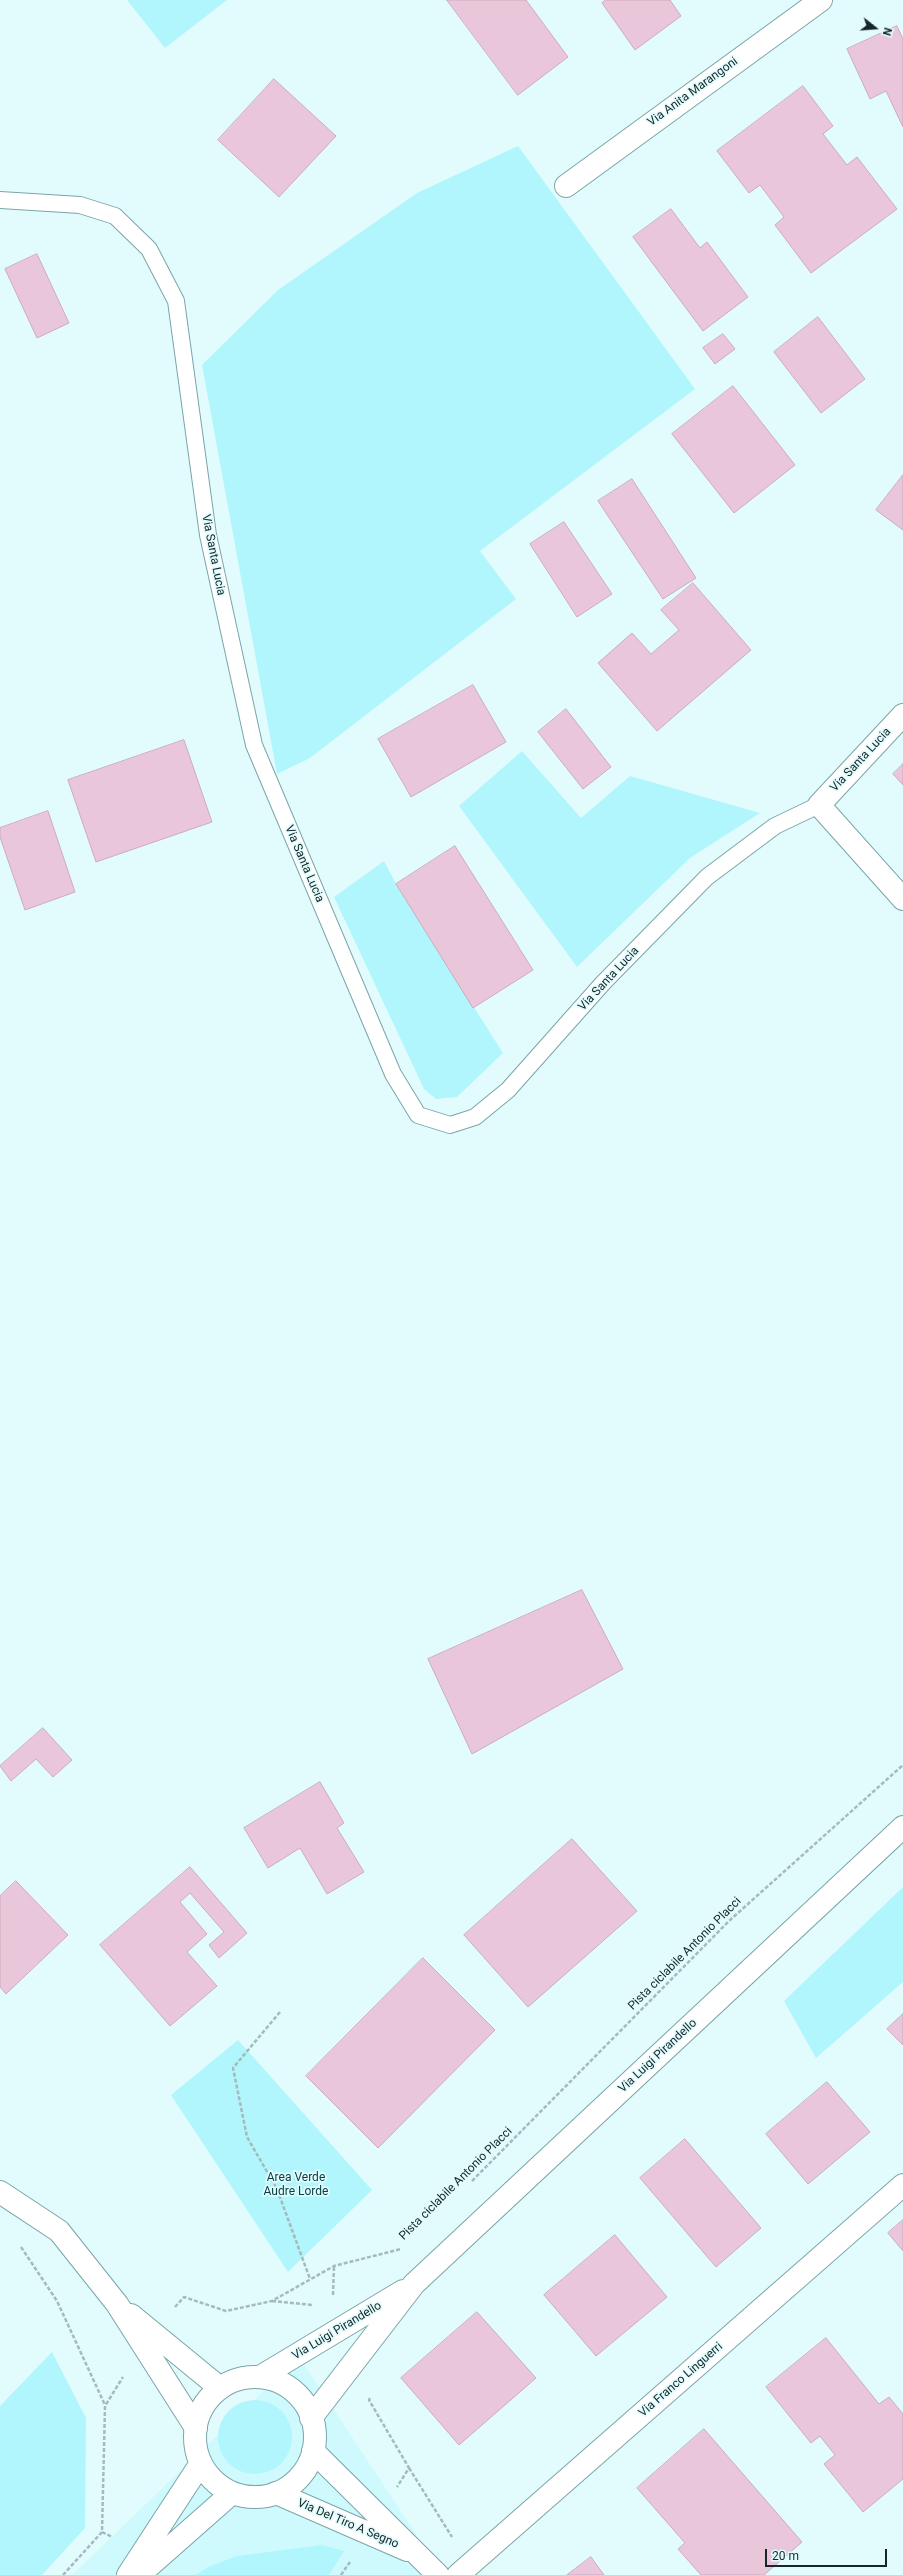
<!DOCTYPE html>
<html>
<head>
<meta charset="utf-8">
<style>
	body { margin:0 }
	#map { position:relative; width:903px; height:2575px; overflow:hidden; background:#e2fcfe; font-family:Roboto,sans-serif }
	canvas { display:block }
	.north { position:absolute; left:855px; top:8px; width:40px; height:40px; -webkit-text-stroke:3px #e2fcfe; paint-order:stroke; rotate:107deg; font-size:11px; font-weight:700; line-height:16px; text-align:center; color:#162728 }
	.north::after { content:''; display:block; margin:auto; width:14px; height:18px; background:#162728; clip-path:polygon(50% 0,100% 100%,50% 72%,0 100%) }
	.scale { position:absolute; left:765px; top:2549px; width:122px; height:18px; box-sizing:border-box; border:2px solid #162728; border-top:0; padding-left:5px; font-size:12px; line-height:14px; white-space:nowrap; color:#162728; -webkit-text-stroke:3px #e2fcfe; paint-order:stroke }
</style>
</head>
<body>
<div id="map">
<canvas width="903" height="2575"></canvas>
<div class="north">N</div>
<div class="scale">20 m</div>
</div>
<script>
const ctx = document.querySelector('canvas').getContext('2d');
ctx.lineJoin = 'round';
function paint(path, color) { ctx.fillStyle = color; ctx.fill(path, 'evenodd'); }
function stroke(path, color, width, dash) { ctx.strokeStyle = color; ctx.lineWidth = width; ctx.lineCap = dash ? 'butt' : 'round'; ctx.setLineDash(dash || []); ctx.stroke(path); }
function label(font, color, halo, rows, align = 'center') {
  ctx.font = font + ' Roboto,sans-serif'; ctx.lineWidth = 3.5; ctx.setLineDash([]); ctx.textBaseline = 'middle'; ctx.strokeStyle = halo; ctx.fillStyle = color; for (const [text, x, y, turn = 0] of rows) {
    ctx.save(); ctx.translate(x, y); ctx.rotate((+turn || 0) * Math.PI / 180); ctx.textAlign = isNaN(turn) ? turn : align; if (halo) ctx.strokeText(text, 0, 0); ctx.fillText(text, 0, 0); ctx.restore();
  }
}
paint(new Path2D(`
	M299 2357 443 2575H72Z`), '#cef9fd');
paint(new Path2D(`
	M127 0H227L165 48Z
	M518 146 695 389 480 551 516 599 310 758 277 774 202 365 278 290 417 193Z
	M522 751 581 818 630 776 760 813 690 858 577 967 459 806Z
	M384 861 396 884 503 1053 457 1097 436 1099 424 1089 334 897Z
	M903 1887V1982L816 2058 784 2001Z
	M238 2040 372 2190 288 2272 171 2095Z
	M52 2352 86 2418 85 2528 42 2575H0V2406Z
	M218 2437a37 37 0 1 1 74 0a37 37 0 1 1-74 0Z
	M322 2545 344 2551 329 2575H196L208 2567 237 2556Z`), '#b1f6fc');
const building = new Path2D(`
	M447 0H526L568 57 518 95Z
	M606 0H670L681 16 635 50 602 3Z
	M897 26 903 39V127L886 91 870 99 847 49Z
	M274 79 336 136 279 197 218 140Z
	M803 86 833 126 823 134 847 165 857 157 897 209 811 273 775 225 784 217 760 185 749 193 717 151Z
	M671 209 700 248 707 242 748 297 703 331 633 237Z
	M37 254 69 323 37 338 5 269Z
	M818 317 865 379 821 413 774 352Z
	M723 334 735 349 715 364 703 348Z
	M733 386 795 465 734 513 672 434Z
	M903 475V530L876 510Z
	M632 479 696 578 663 599 598 501Z
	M564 522 612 594 577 617 530 544Z
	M693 583 751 650 657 731 598 663 632 633 651 654 679 630 661 610Z
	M473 685 506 742 411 797 378 739Z
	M566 709 611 767 583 789 538 732Z
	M184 740 212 822 96 862 68 780Z
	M903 764V785L893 774Z
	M48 811 75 892 25 910 0 837V828Z
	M455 846 533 970 473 1008 396 884Z
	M582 1590 623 1669 472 1754 428 1659Z
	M43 1728 72 1760 53 1777 36 1759 11 1781 0 1766Z
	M320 1782 344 1823 337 1828 364 1872 327 1894 300 1848 268 1868 244 1828Z
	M572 1839 637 1911 528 2007 464 1935Z
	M190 1867 247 1933 219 1958 209 1945 224 1932 190 1893 180 1902 207 1934 187 1952 217 1986 170 2026 100 1945Z
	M16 1881 68 1935 6 1994 0 1987V1896Z
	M423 1958 495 2030 378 2148 306 2076Z
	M903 2014V2045L887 2029Z
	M827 2082 870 2132 808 2184 766 2134Z
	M685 2139 761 2228 716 2267 640 2178Z
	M903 2220V2251L888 2233Z
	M615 2235 667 2297 596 2356 544 2295Z
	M477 2312 536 2378 459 2445 401 2378Z
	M826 2338 879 2404 889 2397 903 2414V2479L863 2512 824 2464 835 2455 820 2436 811 2443 766 2387Z
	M704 2429 802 2542 764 2575H701L678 2549 685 2543 637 2488Z
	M591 2557 604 2575H567Z`);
paint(building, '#e9c6d9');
stroke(building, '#cdabbd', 1);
const lane = new Path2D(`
	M0 200 80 205 115 216 149 249 176 301 208 535 254 745 393 1074 418 1115 450 1125 475 1117 508 1090 603 983 707 877 775 826 819 805`);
const street = new Path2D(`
	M566 186 821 0
	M903 715 819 805 903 899
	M0 2192 59 2231 117 2304 196 2428
	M131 2315 220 2388
	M313 2451 438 2575
	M276 2493 407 2550
	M458 2575 903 2185`);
const secondary = new Path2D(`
	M260 2377 403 2291
	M195 2437a60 60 0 1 1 120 0a60 60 0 1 1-120 0Z
	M311 2418 414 2284 903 1827
	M128 2575 201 2463
	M139 2575 232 2493`);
stroke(lane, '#7ba5a8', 18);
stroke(street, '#7ba5a8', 24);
stroke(secondary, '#7ba5a8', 24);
stroke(new Path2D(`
	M280 2012 233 2068 247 2137 277 2189 310 2279
	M472 2181 729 1921 903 1765
	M21 2247 57 2301 105 2405
	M333 2295 334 2266
	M272 2301 313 2305
	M175 2307 184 2297 226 2311 272 2301 334 2266 401 2249
	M370 2398 369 2400 409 2468 397 2487
	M409 2468 452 2537
	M102 2532 112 2537
	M63 2575 102 2532 105 2406 123 2377
	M341 2575 350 2562`), '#a3bbbc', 2.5, [4, 2]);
stroke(lane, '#fff', 16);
stroke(street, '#fff', 22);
stroke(secondary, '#fff', 22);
label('12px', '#162728', '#e2fcfe', [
	["Via Anita Marangoni",693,92,-36],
	["Via Santa Lucia",213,555,79],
	["Via Santa Lucia",861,760,-47],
	["Via Santa Lucia",304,864,67],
	["Via Santa Lucia",609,979,-47],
	["Pista ciclabile Antonio Placci",685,1954,-45],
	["Via Luigi Pirandello",658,2056,-43],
	["Pista ciclabile Antonio Placci",456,2184,-45],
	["Via Luigi Pirandello",337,2331,-31],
	["Via Franco Linguerri",681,2380,-41],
	["Via Del Tiro A Segno",348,2524,23]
]);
label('12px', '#064044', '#e2fcfe', [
	["Area Verde",296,2178],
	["Audre Lorde",296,2192]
]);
</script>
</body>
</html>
